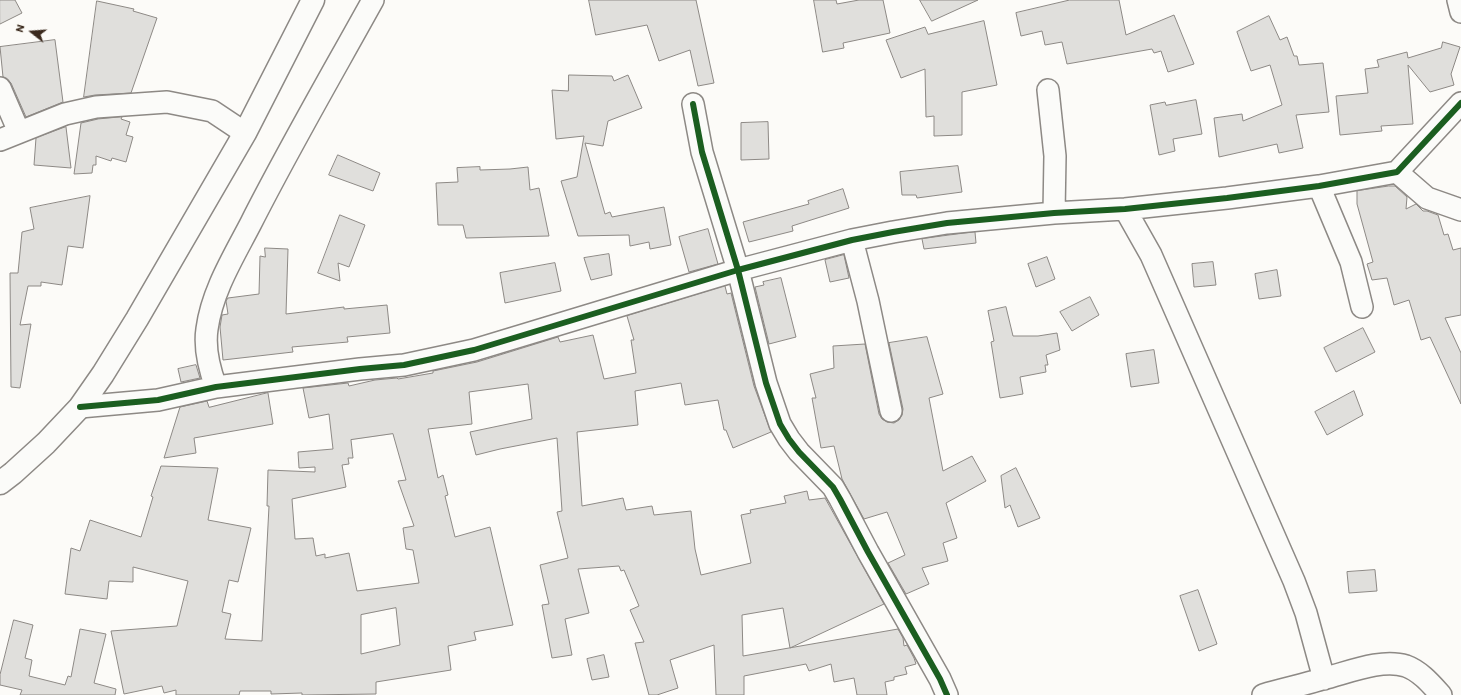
<!DOCTYPE html>
<html>
<head>
<meta charset="utf-8">
<style>
	body { margin:0 }
	#map { position:relative; width:1461px; height:695px; overflow:hidden; background:#fcfbf8; font-family:Itim,sans-serif }
	canvas { display:block }
	.north { position:absolute; left:12px; top:12px; width:40px; height:40px; -webkit-text-stroke:3px #fdfcf7; paint-order:stroke; rotate:287deg; font-size:11px; font-weight:700; line-height:16px; text-align:center; color:#3b2a1e }
	.north::after { content:''; display:block; margin:auto; width:14px; height:18px; background:#3b2a1e; clip-path:polygon(50% 0,100% 100%,50% 72%,0 100%) }
</style>
</head>
<body>
<div id="map">
<canvas width="1461" height="695"></canvas>
<div class="north">N</div>
</div>
<script>
const ctx = document.querySelector('canvas').getContext('2d');
ctx.lineJoin = 'round';
function paint(path, color) { ctx.fillStyle = color; ctx.fill(path, 'evenodd'); }
function stroke(path, color, width, dash) { ctx.strokeStyle = color; ctx.lineWidth = width; ctx.lineCap = dash ? 'butt' : 'round'; ctx.setLineDash(dash || []); ctx.stroke(path); }
const building = new Path2D(`
	M0 0H15L22 13 0 24Z
	M589 0H696L714 83 698 86 690 50 659 61 647 25 596 35Z
	M814 0H836L837 4 859 0H883L890 33 843 43 844 48 823 52Z
	M920 0H978L932 21Z
	M1070 0H1119L1126 35 1174 15 1194 64 1168 72 1161 51 1154 53 1152 49 1067 64 1062 42 1045 45 1042 31 1021 36 1016 13Z
	M97 1 134 9 133 11 157 18 131 93 95 95 84 97Z
	M1269 16 1280 40 1287 37 1294 56H1297L1299 65 1323 63 1329 112 1296 115 1303 148 1279 153 1277 144 1219 157 1214 118 1242 114 1243 121 1282 105 1270 65 1251 71 1237 32Z
	M984 21 997 85 962 92V135L934 136V116L926 117 925 69 901 78 886 40 925 27 928 34Z
	M55 40 63 102 26 117 11 83 7 79 3 77 0 47Z
	M1443 42 1460 47 1451 74 1454 85 1430 92 1408 65 1413 124 1381 126 1382 131 1340 135 1336 96 1368 93 1365 69 1379 67 1377 60 1407 52 1408 58 1441 48Z
	M569 75 612 76 614 81 628 75 642 108 608 121 603 146 585 143 605 214 610 212 612 217 664 207 671 245 650 249 649 242 630 246 629 235 578 236 561 181 577 177 584 136 556 139 552 90 568 91Z
	M1196 100 1202 134 1173 139 1175 151 1159 155 1150 105 1165 102 1166 105Z
	M122 117 121 119 130 122 126 135 133 137 126 162 112 158 111 161 96 156V165H93L92 173 74 174 81 123 98 119Z
	M768 122 769 159 741 160V123Z
	M66 127 71 168 34 165 36 138Z
	M338 155 380 173 373 191 329 175Z
	M958 166 962 192 917 198 916 195H902L900 172Z
	M480 167V170L510 169 528 167 530 190 539 188 549 236 466 238 463 225H438L436 183 458 182 457 168Z
	M1389 186H1395L1407 197 1406 209 1416 204 1423 211H1427L1438 215 1444 235 1448 234 1453 250 1461 248V315L1445 318 1461 353V404L1430 337 1421 340 1409 300 1394 305 1387 278 1372 280 1367 264 1373 262 1357 204V191Z
	M843 189 849 208 792 226 793 231 749 242 743 222 809 204 808 201Z
	M90 196 83 248 68 246 62 285 41 282V286H28L20 325 31 324 20 388 11 387 10 273H18L22 232 34 229 30 208Z
	M340 215 365 225 349 267 338 263 340 281 318 273Z
	M708 229 718 264 689 272 679 237Z
	M975 232 976 243 924 249 922 239Z
	M265 248 288 249 286 314 344 307V309L387 305 390 333 347 337 348 342 292 347 293 352 223 360 220 327 222 315 228 314 226 301 228 298 259 294 260 256 265 257Z
	M609 254 612 275 591 280 584 258Z
	M844 255 849 278 830 282 825 260Z
	M1047 257 1055 279 1036 287 1028 264Z
	M1213 262 1216 285 1194 287 1192 264Z
	M555 263 561 291 505 303 500 273Z
	M1277 270 1281 296 1259 299 1255 274Z
	M781 278 796 337 769 344 755 287 764 285 763 282Z
	M725 286 727 294 731 293 754 386 771 432 733 448 726 430H724L718 400 685 405 681 383 635 391 638 425 577 432 582 506 623 498 626 510 652 506 654 515 691 511 695 549 701 575 751 563 741 515 751 513 750 510 786 503 784 496 807 491 809 500 825 498 884 604 790 648 783 608 742 615 743 656 898 629 903 638 904 646 907 645 914 658 916 664 905 667 907 674 894 677V680L885 682 887 695H857L854 678 834 682 831 664 809 671 806 664 744 676V695H716L714 645 670 660 678 688 657 695H649L635 643 644 642 630 610 639 606 624 570 621 571 619 566 578 569 589 613 565 619 572 655 552 658 542 605 549 604 540 565 568 558 557 512 562 511 557 438 500 449 476 455 470 432 532 419 528 384 469 392 472 424 428 429 438 478 443 475 448 495 445 496 455 537 490 527 513 625 474 632 476 640 448 646 451 670 376 682V694L302 695V693L271 694V691H240L239 695H176V690L164 693 162 686 124 694 111 631 177 626 188 581 133 567V582L109 581 107 599 65 594 71 548 80 551 90 520 141 537 153 497 151 496 161 466 218 468 208 520 251 528 238 582 229 580 222 612 231 614 225 639 262 641 269 506H267L268 470 315 472V467L299 468 298 452 333 449 329 414 309 418 303 388 348 383 349 386 375 380 397 378 398 379 433 373V371L477 362 558 337 560 342 593 335 604 379 636 373 631 340H634L627 316ZM393 434 406 480 398 481 414 526 403 528 406 549 413 550 419 583 357 591 349 553 325 558V554L316 556 313 538 295 539 292 499 346 487 342 465 349 464 348 458H353L351 440ZM396 608 400 645 361 654V615Z
	M1090 297 1099 315 1072 331 1060 312Z
	M1006 307 1013 336H1038L1057 333 1060 350 1046 355 1048 365H1045L1046 372 1020 377 1023 394 1000 398 991 342 994 341 988 311Z
	M1363 328 1375 352 1336 372 1324 348Z
	M927 337 943 394 929 398 943 471 972 456 986 481 946 503 957 538 943 543 948 561 922 568 929 584 906 594 888 563 905 555 887 512 864 519 842 479 834 446 821 448 812 398H816L810 374 834 368 833 346 865 344 879 414 882 419 887 422 894 423 899 420 902 415 903 409 889 343Z
	M1154 350 1159 383 1131 387 1126 354Z
	M196 365 200 378 181 382 178 369Z
	M1354 391 1363 415 1327 435 1315 412Z
	M268 393 273 424 194 438 196 453 164 458 180 407 207 401 209 407Z
	M1016 468 1040 518 1018 527 1010 505 1005 508 1001 476Z
	M1375 570 1377 591 1349 593 1347 572Z
	M1198 590 1217 644 1199 651 1180 596Z
	M14 620 33 625 25 658 32 660 29 676 65 685 68 676 71 677 80 629 106 634 94 683 116 689 115 695H20L22 690 0 685V675Z
	M604 655 609 677 592 680 587 659Z`);
paint(building, '#e0dfdc');
stroke(building, '#8d8985', 1);
const street = new Path2D(`
	M1458 0 1461 12
	M0 88 19 132
	M1048 90 1055 156 1054 213
	M693 104 702 152 738 270 766 383 780 424 789 439 799 452 833 487 840 499 868 552 940 679 947 695
	M0 140 65 114 96 107 167 102 212 111 245 133
	M1397 172 1427 198 1461 210
	M1319 186 1351 262 1362 307
	M1125 209 1151 255 1294 581 1306 613 1324 679
	M852 240 868 301 891 411
	M216 387C209 368 204 349 207 329 212 291 234 256 251 223 289 148 332 74 373 0
	M80 407 158 400 216 387 360 369 404 365 474 350 738 270 852 240 893 232 947 223 1054 213 1125 209 1227 198 1319 186 1397 172 1461 103
	M1263 695C1283 689 1303 685 1322 679 1347 673 1381 658 1406 666 1420 671 1431 684 1441 695`);
const highway = new Path2D(`
	M0 483 13 473 46 443 80 407 103 374 137 319 245 133 313 0`);
stroke(street, '#8d8985', 24);
stroke(highway, '#8d8985', 25);
stroke(street, '#fbfbf9', 21);
stroke(highway, '#fbfbf9', 22);
stroke(new Path2D(`
	M693 104 702 152 738 270 766 383 780 424 789 439 799 452 833 487 840 499 868 552 940 679 947 695
	M80 407 158 400 216 387 360 369 404 365 474 350 738 270 852 240 893 232 947 223 1054 213 1125 209 1227 198 1319 186 1397 172 1461 103`), '#1b5e20', 6);
</script>
</body>
</html>
